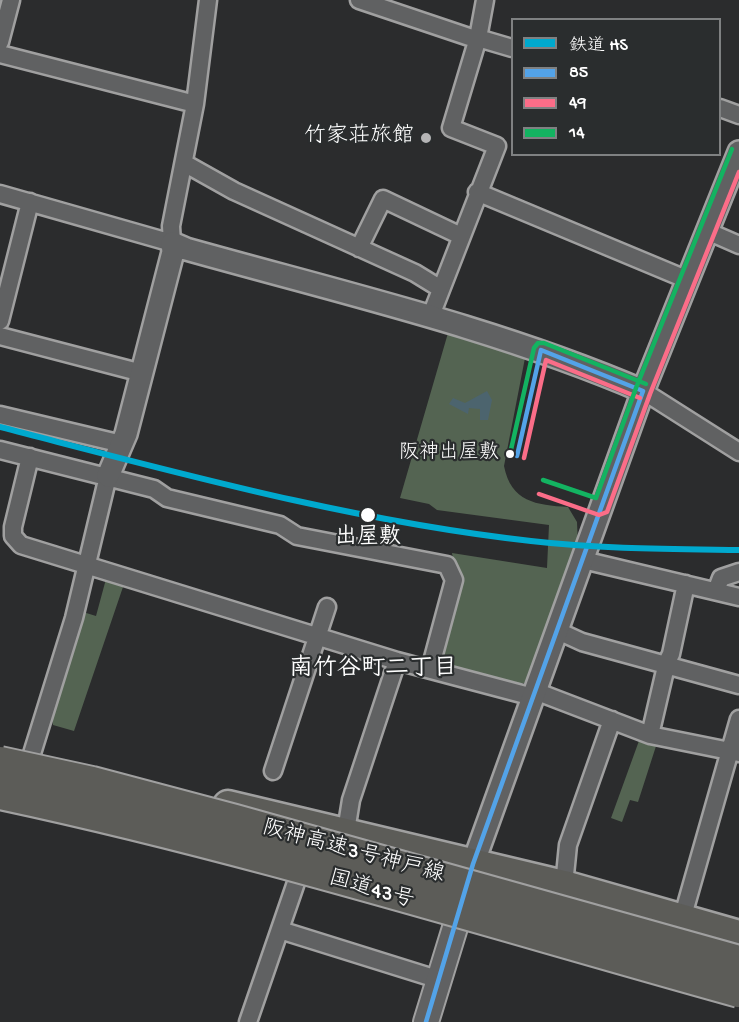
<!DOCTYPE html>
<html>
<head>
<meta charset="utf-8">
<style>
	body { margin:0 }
	#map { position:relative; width:739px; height:1022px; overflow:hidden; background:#2b2c2d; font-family:"Gochi Hand","Klee One",sans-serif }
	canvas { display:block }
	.legend { position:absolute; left:511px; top:18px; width:210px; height:138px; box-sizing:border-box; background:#2a2d2e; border:2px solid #7f8182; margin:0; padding:8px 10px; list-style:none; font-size:18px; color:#fff }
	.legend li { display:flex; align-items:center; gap:12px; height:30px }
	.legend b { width:30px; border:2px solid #7f8182 }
</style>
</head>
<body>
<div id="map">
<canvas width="739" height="1022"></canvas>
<ul class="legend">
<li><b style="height:8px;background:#00a9ce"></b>鉄道 HS</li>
<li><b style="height:8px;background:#53a3e8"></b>85</li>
<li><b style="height:8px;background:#fb6d88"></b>49</li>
<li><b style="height:8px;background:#13b361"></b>14</li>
</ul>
</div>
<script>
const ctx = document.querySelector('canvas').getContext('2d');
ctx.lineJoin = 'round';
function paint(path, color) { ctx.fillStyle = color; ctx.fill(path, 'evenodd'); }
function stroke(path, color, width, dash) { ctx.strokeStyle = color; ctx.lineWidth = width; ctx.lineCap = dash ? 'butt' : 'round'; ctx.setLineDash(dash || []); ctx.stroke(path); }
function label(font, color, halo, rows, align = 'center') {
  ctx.font = font + ' "Gochi Hand","Klee One",sans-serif'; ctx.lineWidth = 4.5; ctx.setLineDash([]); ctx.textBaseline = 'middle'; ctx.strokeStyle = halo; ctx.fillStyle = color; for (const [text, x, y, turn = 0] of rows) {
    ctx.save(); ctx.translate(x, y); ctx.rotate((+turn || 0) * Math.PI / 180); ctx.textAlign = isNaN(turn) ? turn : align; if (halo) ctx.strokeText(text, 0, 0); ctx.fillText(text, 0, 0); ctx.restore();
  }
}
paint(new Path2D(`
	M448 333 525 358 504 466C511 502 536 505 568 507L577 522 578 547 528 682 520 684 445 664 440 660 454 566 452 553 547 568 549 525 437 510 429 504 400 498Z
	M106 579 124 584 74 731 53 725 52 718 83 612 96 616Z
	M640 738 657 743 638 802 630 800 622 822 611 818Z`), '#546452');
paint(new Path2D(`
	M487 391 492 400 488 420H480V409L469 408 468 414 449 404 453 398 465 403Z`), '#4c646e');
const minor = new Path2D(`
	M359 0 478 40
	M478 38 512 48
	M0 42 11 0
	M0 54 195 104
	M720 108 739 115
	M184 163 234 191 415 273 441 289
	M477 192 688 280
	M0 194 172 243 171 226 195 104 208 0
	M707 231 739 245
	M359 248 383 199 461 236
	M430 318 497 146 451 128 478 38 485 0
	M0 321 30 202
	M0 336 142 373
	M643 391 739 452
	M0 415 122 444
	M0 450 154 489 167 498 280 525 297 536 447 565 454 580 430 669
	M30 457 13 527V536L21 545 397 661 533 697
	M583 560 739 597
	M716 591 721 578 739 572
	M558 631 582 642 739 685
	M535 691 650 735 739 753
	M650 735 667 662 671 654 686 584
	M30 760 74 618 108 476
	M273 771 327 607
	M346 831 351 800 397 661
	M564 885 568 845 612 720
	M682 919 739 719
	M280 930 440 980
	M248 1022 300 871`);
const tertiary = new Path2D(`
	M172 243 186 249C339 292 496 328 643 391
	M108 476 126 434 173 252 172 243
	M473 864 643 391 739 152`);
const secondary = new Path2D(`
	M426 1022 465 895`);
const trunk = new Path2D(`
	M228 805 564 885 739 935`);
stroke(minor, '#a0a0a0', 21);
stroke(tertiary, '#a0a0a0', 26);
stroke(secondary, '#a0a0a0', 28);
stroke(trunk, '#a0a0a0', 33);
stroke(minor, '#606162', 16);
stroke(tertiary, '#606162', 21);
stroke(secondary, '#606162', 24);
stroke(trunk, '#5c5c58', 28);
const motorwayBridge = new Path2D(`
	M0 763 92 783 235 821 739 962
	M0 793C249 846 494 923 739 991`);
stroke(motorwayBridge, '#a0a0a0', 36, []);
stroke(motorwayBridge, '#5c5c58', 32);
stroke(new Path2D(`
	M426 1022 473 864 643 391 541 350 517 456`), '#53a3e8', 4.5);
stroke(new Path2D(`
	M524 458 546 360 640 398
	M539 494 599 515 607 512 650 394 739 172`), '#fb6d88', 4.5);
stroke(new Path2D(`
	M510 454 534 348 538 343H544L646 384
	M543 480 596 498 636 388 732 149`), '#13b361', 4.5);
stroke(new Path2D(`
	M0 427C175 472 351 521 531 541 600 549 670 549 739 550`), '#00a9ce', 6);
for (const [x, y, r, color] of [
	[426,138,6,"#b5b5b6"],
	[510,454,5,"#fff"],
	[368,515,8,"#fff"]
]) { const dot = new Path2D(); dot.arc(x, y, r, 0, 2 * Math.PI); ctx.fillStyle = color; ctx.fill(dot); stroke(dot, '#2a2d2e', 2); }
label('20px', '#fff', '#2a2d2e', [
	["阪神出屋敷",499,454]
], 'right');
label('22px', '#fff', '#2a2d2e', [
	["竹家荘旅館",414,138]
], 'right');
label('bold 22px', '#fff', '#2a2d2e', [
	["出屋敷",368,539]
]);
label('22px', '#fff', '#2a2d2e', [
	["阪神高速3号神戸線",353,853,15],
	["国道43号",371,891,16]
]);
label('bold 24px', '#fff', '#2a2d2e', [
	["南竹谷町二丁目",373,670]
]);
</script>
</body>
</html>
